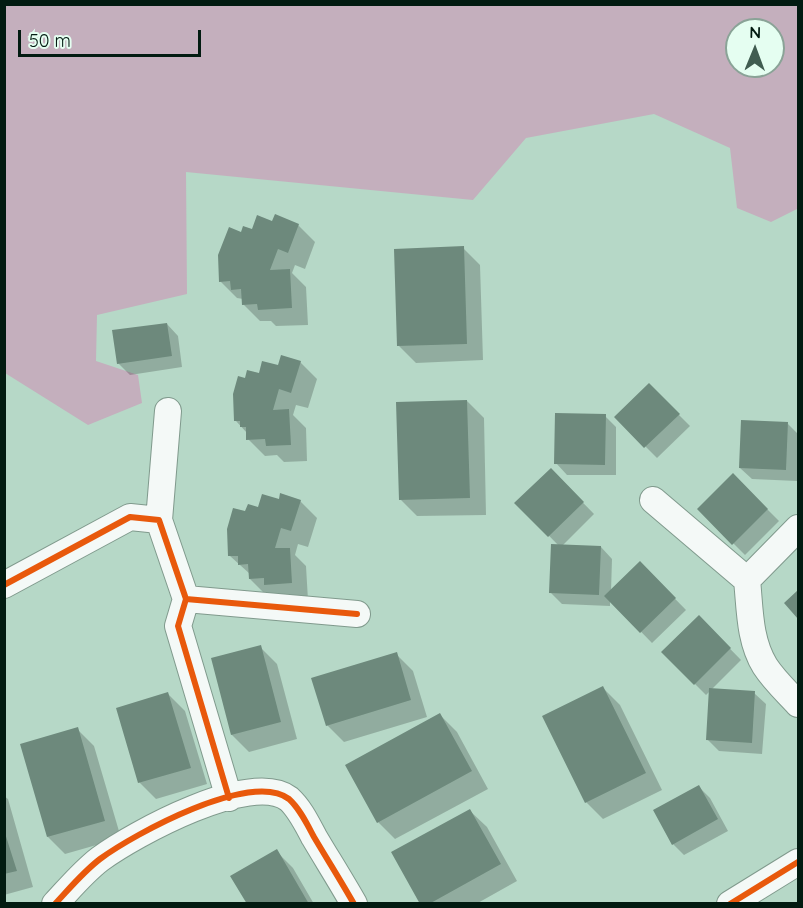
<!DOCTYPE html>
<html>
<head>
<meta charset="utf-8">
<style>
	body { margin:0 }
	#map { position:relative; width:803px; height:908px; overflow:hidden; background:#b6d8c7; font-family:Quicksand,sans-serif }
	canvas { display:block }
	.frame { position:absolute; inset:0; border:6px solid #021b11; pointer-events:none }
	.north { position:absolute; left:725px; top:18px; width:60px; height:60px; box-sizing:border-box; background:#e5fef1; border:2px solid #8aa397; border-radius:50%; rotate:1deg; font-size:16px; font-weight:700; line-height:24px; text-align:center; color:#021b11 }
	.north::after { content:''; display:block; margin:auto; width:21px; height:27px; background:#415d51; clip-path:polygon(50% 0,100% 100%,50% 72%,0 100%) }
	.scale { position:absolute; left:18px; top:30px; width:183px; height:27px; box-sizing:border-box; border:3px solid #021b11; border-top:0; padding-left:8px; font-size:18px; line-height:21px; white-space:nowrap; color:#021b11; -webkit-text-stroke:4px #e5fef1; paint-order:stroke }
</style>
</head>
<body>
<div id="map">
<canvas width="803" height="908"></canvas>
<div class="frame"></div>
<div class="north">N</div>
<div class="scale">50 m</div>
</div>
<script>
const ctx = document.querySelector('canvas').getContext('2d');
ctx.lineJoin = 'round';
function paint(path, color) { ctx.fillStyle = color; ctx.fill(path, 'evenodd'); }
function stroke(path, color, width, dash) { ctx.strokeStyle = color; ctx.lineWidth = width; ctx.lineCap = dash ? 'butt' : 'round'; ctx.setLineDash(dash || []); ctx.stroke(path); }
paint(new Path2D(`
	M4 5H798L797 209 771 222 737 208 730 148 654 114 526 138 473 200 186 172 187 294 97 315 96 361 138 375 142 403 88 425 5 373ZM737 30H773V66H737Z`), '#c4afbd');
paint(new Path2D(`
	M273 223 298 225 315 242 305 269 295 265 292 273 306 287 308 325 276 326 271 321H260L243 304V299L237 298 220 281 242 234 253 231Z
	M463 248 480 265 483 360 416 363 399 346Z
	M167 324 178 336 182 367 130 375 118 363Z
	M300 362 317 379 308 408 296 405 293 415 306 428 307 461 284 462 277 455 265 456 248 439 247 433 236 421 246 380 279 367Z
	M649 385 690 426 657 458 616 417Z
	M467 401 484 418 486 515 417 516 400 499Z
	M605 416 616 427V475H567L556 463Z
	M788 424 798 434 797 481 752 479 740 468Z
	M551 470 594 514 562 546 601 547 612 559 611 592 640 563 686 610 652 643 610 600V606L562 604 551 593 558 545 517 503Z
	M733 475 779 521 745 555 699 509Z
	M280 501H300L317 518 308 547 298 544 295 555 306 566 308 600 267 596 250 579V574L230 556 246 513Z
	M699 617 741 660 712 689 754 693 766 704 762 754 719 751 707 739 711 690 706 695 663 652Z
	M260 647 277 664 297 739 249 752 232 735 213 659Z
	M396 654 413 671 427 717 344 742 327 725Z
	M603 688 620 705 662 790 603 819 586 802Z
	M168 694 185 711 207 784 156 799 139 782Z
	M440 715 457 732 488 789 395 839 378 822Z
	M77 729 94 746 121 838 65 854 48 837Z
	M699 787 710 798 728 831 684 855 673 844Z
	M4 796 8 799 33 887 4 895Z
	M470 811 487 827 517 881 476 904H422Z
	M276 851 293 868 314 904H248Z`), '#0003');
paint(new Path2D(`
	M275 214 299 224 288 253 278 249 270 270 290 269 292 308 258 310 257 304 242 305 241 289 231 290 230 281 219 282 218 255 229 227 241 232 243 226 252 229 257 215 272 221Z
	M464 246 467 344 397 346 394 249Z
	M167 323 172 356 117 364 112 330Z
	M281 355 301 361 291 393 279 389 273 410 289 409 291 445 266 446 265 439 246 440V427H240V421H234L233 394 238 376 245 378 247 370 259 373 262 361 278 365Z
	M649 383 680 414 644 448 614 417Z
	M467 400 470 498 399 500 396 402Z
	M555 413 606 414 605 465 554 464Z
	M741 420 788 422 786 470 739 468Z
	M551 468 584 502 548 537 514 503Z
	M733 473 768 509 732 545 697 509Z
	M280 493 301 500 291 531 281 528 275 548H290L292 583 264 585V578L249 579 248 564 238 565V556H228L227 529 233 508 245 511 248 504 258 507 262 494 279 499Z
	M551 544 601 546 599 595 549 593Z
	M640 561 676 598 640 633 604 596Z
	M798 590V619L784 603Z
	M699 615 731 648 694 685 661 652Z
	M261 645 281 722 231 735 211 658Z
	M397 652 411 700 326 726 311 678Z
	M603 686 646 773 585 803 542 716Z
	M709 688 755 691 752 743 706 740Z
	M168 692 191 768 138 783 116 708Z
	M440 713 472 771 377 823 345 765Z
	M78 727 105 821 47 837 20 744Z
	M699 785 718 819 672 845 653 810Z
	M470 809 501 864 429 904H420L391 852Z
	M4 830 17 871 4 874Z
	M277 849 309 904H247L230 876Z`), '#6d897c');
const minor = new Path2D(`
	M653 500 747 580C750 608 749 640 765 666 774 680 787 692 798 704
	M159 520 168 411
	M747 580 798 528
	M4 585 130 517 159 520 186 599
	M229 798 178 626 186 599 357 614
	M55 904C70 888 83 872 100 859 134 834 251 770 289 799 300 809 307 824 314 837 327 859 341 881 354 904
	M730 904 798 862`);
stroke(minor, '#809a8d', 28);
stroke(minor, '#f4f9f7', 26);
stroke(new Path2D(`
	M4 585 130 517 159 520 186 599
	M229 798 178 626 186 599 357 614
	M55 904C70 888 83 872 100 859 134 834 251 770 289 799 300 809 307 824 314 837 327 859 341 881 354 904
	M730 904 798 862`), '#e8590c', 6);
</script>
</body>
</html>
